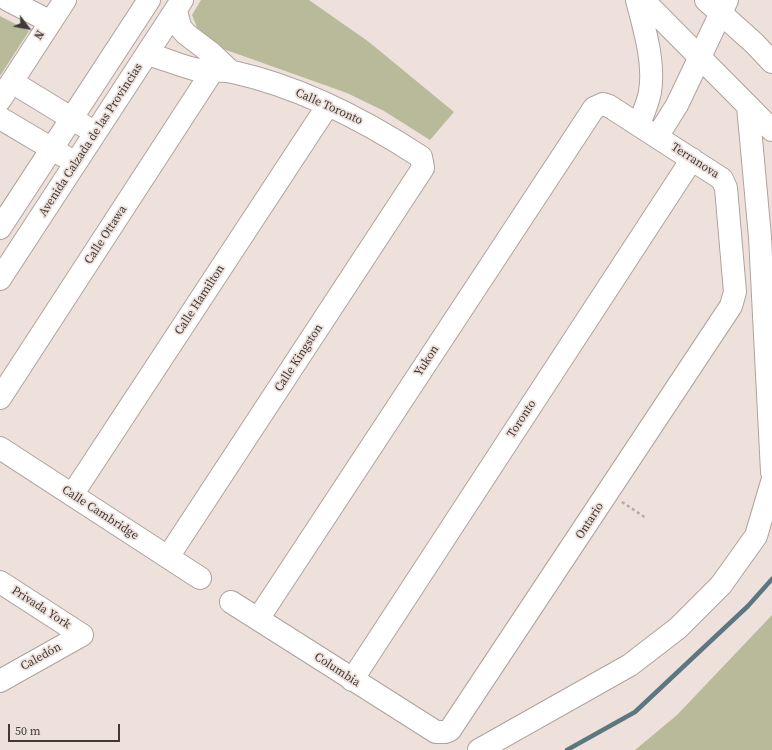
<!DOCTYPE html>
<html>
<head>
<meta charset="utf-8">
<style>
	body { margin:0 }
	#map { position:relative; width:772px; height:750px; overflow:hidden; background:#eee1dc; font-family:"Source Serif 4",serif }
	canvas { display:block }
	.north { position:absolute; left:8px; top:8px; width:40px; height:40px; -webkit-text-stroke:3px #eee1dc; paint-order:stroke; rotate:122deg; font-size:11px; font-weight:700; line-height:16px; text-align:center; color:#3f3a37 }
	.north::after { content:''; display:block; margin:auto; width:14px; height:18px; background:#3f3a37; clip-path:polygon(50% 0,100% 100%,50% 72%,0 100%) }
	.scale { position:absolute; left:8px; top:724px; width:112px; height:18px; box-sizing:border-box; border:2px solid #3f3a37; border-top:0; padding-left:5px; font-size:12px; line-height:14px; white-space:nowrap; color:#3f3a37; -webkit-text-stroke:3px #eee1dc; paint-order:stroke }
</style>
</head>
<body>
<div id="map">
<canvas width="772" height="750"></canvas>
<div class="north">N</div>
<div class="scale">50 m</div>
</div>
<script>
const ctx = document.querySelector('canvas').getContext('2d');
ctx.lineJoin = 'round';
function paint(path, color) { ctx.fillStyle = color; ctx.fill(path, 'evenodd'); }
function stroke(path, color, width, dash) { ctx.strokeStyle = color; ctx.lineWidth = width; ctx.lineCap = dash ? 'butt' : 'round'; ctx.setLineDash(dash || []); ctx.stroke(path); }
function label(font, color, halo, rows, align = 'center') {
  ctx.font = font + ' "Source Serif 4",serif'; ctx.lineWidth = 3.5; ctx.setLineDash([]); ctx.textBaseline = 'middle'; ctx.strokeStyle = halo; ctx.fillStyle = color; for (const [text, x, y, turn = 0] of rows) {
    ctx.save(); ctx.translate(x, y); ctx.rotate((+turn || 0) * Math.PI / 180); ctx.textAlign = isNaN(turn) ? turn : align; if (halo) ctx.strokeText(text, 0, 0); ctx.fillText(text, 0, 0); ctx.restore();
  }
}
paint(new Path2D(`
	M201 0H309L369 42 454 112 430 140 384 111 347 93 215 46 198 30 192 15Z
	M0 16 29 31 0 76Z
	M772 615V750H635L677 715Z`), '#b8ba99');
stroke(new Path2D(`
	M567 750 635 712 748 606 772 579`), '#5c7780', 4.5);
const minor = new Path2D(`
	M8 0 51 22
	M637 0C644 28 655 62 650 92 648 103 643 114 639 124
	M643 0 772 130
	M706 0 754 43 772 62
	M176 10 180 27 186 34 211 53 230 71
	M147 54C163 58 178 65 194 69 207 72 220 69 233 72 301 87 363 119 421 157L423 168 168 557
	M12 82 84 126
	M0 100 65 0
	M748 106 760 237 772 472
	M0 118 64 156
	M657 137 677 105 727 0
	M0 228 149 0
	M0 279 182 0
	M0 398 219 61
	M0 448 200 578
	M72 495 328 105
	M0 582 82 635 0 681
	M231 602 436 732H445L450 730 731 306 735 292 726 188 722 179 609 106 603 104 594 108 258 619
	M352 680 692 159
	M479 750 630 665 678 628 721 585 756 536 772 482`);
stroke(minor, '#afa29d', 24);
stroke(new Path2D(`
	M622 502 646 518`), '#b5aba6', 2.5, [3, 3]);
stroke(minor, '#fff', 22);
label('12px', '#3f3a37', '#eee1dc', [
	["Calle Toronto",329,107,24],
	["Avenida Calzada de las Provincias",91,140,-57],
	["Terranova",695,161,33],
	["Calle Ottawa",106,235,-57],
	["Calle Hamilton",200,300,-57],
	["Calle Kingston",299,358,-57],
	["Yukon",427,361,-57],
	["Toronto",522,419,-57],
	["Calle Cambridge",100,513,33],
	["Ontario",590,521,-57],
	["Privada York",41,608,33],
	["Caledón",41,657,-29],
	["Columbia",337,670,33]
]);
</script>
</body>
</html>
